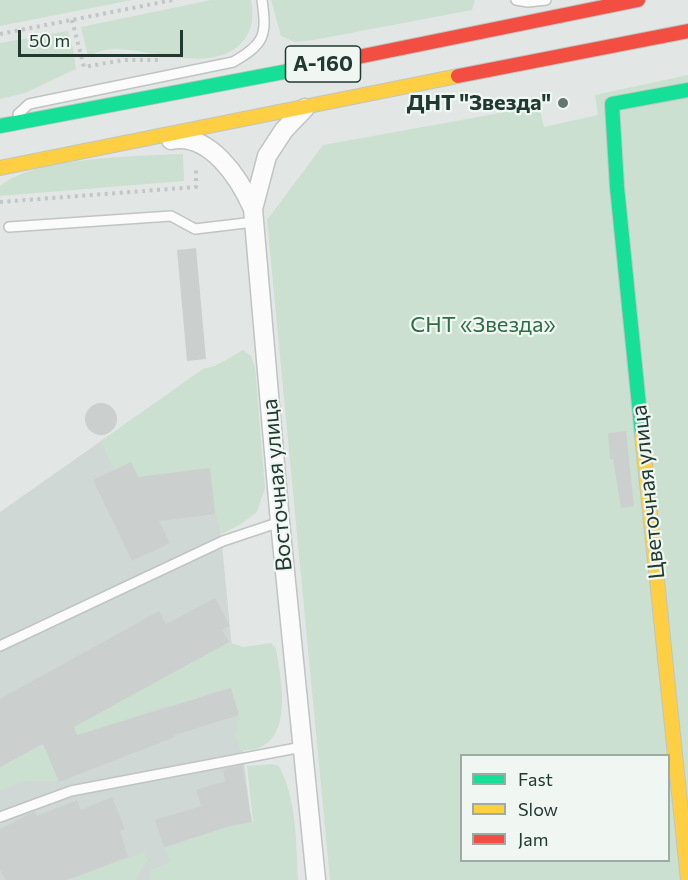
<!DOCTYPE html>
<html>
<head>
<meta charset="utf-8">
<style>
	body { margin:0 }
	#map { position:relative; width:688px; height:880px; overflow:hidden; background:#e2e7e5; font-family:Commissioner,sans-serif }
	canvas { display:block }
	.legend { position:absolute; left:460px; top:754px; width:210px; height:108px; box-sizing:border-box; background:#f0f7f3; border:2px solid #9daba5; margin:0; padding:8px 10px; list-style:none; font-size:18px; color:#213931 }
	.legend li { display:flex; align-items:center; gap:12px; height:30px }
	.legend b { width:30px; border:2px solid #9daba5 }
	.scale { position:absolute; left:18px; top:30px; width:165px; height:27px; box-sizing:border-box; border:3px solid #213931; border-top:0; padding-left:8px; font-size:18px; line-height:21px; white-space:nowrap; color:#213931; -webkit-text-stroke:4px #f0f7f3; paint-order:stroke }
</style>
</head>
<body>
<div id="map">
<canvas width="688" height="880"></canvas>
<ul class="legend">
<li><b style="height:8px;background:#16e098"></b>Fast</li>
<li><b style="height:8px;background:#ffcf43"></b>Slow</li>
<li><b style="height:8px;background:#f24e42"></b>Jam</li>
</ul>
<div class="scale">50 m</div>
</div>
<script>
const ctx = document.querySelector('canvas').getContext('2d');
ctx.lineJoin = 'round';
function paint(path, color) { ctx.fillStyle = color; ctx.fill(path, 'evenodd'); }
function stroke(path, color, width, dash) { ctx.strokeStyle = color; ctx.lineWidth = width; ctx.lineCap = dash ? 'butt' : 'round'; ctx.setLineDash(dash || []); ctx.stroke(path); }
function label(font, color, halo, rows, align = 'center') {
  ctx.font = font + ' Commissioner,sans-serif'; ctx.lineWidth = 4.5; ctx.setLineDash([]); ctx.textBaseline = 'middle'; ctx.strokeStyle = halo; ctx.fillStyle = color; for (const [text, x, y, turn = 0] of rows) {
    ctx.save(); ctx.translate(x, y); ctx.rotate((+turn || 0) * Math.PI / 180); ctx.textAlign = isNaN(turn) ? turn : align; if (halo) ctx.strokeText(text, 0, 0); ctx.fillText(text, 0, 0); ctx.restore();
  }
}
paint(new Path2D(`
	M205 368 237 700 258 880H0V512Z`), '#d0d8d5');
paint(new Path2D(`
	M0 0H132L0 26Z
	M211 0H251C254 14 253 28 244 40 215 76 153 49 115 49 106 49 97 52 88 56L81 27Z
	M271 0H475L472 10 314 40 295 42 281 36Z
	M68 31 73 49 76 69 25 93 0 99V43Z
	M688 75V880H330L267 220 323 145 539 106 544 127 598 115 595 95ZM462 756H668V860H462Z
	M183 154 184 181 0 196V186C34 157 137 156 183 154Z
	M243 350 251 356 255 367 265 488 257 512 241 524 222 534 216 514 210 468 160 474 145 491 132 463 114 470 101 441 203 369 215 366Z
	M229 642 243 647 271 643 276 648C280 675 294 734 259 748 254 750 246 750 241 751L235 736 239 715 230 687 170 707 165 706 89 732 50 758 58 781H27L0 790V767Z
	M272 764 279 766C297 800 296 842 298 880H150L149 871 170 862 165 848 230 826 253 822 247 766Z
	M145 852 148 862 142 867 136 880H68Z`), '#cbe0d1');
paint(new Path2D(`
	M196 248 206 359 187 361 177 250Z
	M85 419a16 16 0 1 1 32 0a16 16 0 1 1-32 0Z
	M626 431 634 506 621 508 613 459H610L608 433Z
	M131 462 138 477 210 468 215 514 159 521 170 543 132 561 93 480Z
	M215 598 230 626 222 630 229 642 74 727 77 735 231 688 239 715 175 735V737L59 782 43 744 0 767V699L159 611 166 624Z
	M242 765 252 822 230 826 164 847 155 820 201 806 196 790 225 781 223 769Z
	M112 797 125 829 120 831 128 857 67 880H6L0 870V829L35 811 37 816 77 800 81 810Z`), '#cbd0ce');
const lane = new Path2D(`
	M516 0 528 2 546 0
	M18 114 29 104 233 62C265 44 267 35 262 0
	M9 227 171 216 195 229 254 222
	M0 646 223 541 280 522
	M0 817 71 791 302 747`);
const street = new Path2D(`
	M305 108 284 130 267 156 253 209 280 522 316 880
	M171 140C210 132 240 179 253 209`);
const fast = new Path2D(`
	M0 126 294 70
	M642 435 617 187 612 104 688 90`);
const slow = new Path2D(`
	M0 168 458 76
	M642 435 688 880`);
const jam = new Path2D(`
	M294 70 638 0
	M458 76 688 31`);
stroke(lane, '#bfc4c2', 12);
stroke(street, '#bfc4c2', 21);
stroke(fast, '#bec5c2', 16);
stroke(slow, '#bec5c2', 16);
stroke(jam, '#bec5c2', 16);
stroke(new Path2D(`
	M72 20 84 67 123 60H160
	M0 34 173 0
	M0 202 196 187V167`), '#c0c7c5', 4, [3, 4.5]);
stroke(lane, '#fbfbfb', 9);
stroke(street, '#fbfbfb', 18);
stroke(fast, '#16e098', 14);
stroke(slow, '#ffcf43', 14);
stroke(jam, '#f24e42', 14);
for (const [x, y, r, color] of [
	[563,103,6,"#657670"]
]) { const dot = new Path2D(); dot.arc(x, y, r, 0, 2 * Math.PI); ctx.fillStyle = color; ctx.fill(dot); stroke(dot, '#f0f7f3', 2); }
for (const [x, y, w] of [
	[323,64,75]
]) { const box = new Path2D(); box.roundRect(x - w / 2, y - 18, w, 36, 4.5); ctx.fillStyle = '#f0f7f3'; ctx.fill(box); stroke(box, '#213931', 1.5); }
label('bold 21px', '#213931', null, [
	["А-160",323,64]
]);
label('bold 22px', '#213931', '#f0f7f3', [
	["ДНТ \"Звезда\"",551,103]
], 'right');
label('22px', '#2e6d44', '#f0f7f3', [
	["СНТ «Звезда»",483,325]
]);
label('22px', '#213931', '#f0f7f3', [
	["Восточная улица",277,485,-95],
	["Цветочная улица",648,492,-96]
]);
</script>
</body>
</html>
